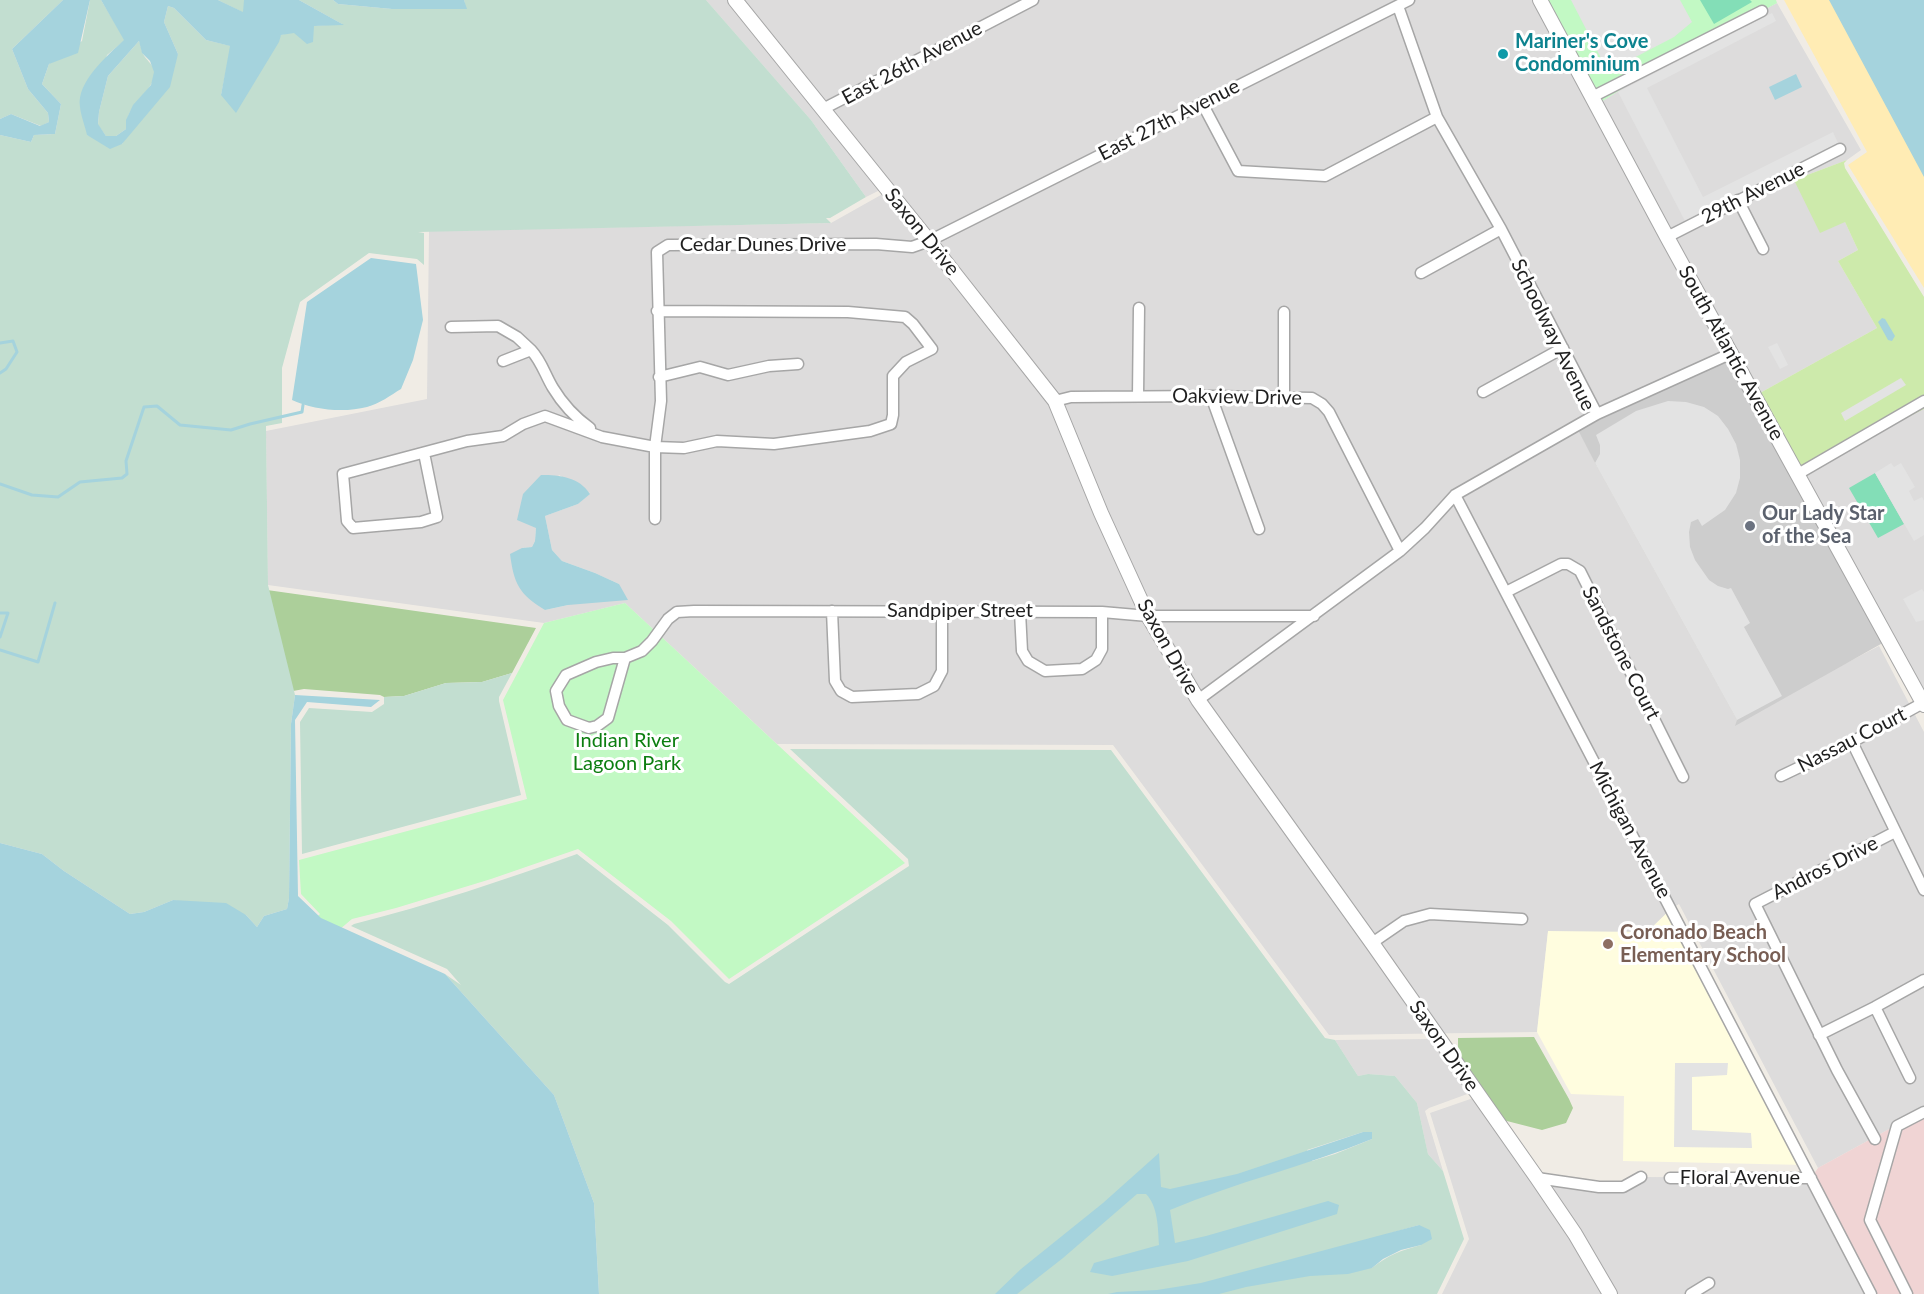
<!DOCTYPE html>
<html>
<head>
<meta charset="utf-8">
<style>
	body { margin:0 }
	canvas { display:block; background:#f0ece5 }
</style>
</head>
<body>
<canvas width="1924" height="1294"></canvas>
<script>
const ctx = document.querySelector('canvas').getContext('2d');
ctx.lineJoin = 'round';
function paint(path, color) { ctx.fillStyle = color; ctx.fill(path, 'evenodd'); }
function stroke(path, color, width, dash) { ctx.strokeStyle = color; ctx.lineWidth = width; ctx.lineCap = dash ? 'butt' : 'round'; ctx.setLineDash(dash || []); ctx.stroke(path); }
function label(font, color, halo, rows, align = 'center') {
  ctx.font = font + ' Lato,sans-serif'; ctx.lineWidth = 6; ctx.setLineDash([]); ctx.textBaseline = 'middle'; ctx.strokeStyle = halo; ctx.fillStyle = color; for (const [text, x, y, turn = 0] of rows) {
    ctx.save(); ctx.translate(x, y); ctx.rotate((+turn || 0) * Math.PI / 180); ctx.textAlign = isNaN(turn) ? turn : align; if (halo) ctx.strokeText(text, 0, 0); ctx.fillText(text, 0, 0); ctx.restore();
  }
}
paint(new Path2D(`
	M706 0H727L880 190 866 197 811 120Z
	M735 0H1540L1732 353 1577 426 1595 463 1737 720 1879 646 1924 732V1110L1818 1168 1679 904 1671 909 1647 932H1548L1537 1032 1329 1035 1113 745 777 744 625 603 544 623 268 585 266 431 427 399 429 231 831 223 888 191ZM559 475 590 493 578 504 545 516 552 550 562 561 595 573 619 584 568 605 545 610 522 548 532 547 535 541 536 528Z
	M1777 3 1861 150 1847 160 1794 180 1845 222 1858 250 1838 261 1877 328 1760 393 1601 102 1652 70Z
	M1924 409V693L1802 471Z
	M1432 1039 1470 1093 1429 1108 1425 1111 1443 1171 1428 1154 1417 1103 1395 1076 1368 1074 1358 1076 1335 1040Z
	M1479 1096 1537 1178 1599 1187 1641 1177 1811 1178 1871 1294H1442L1469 1239 1430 1113Z`), '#dddcdc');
paint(new Path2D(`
	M1924 1110V1294H1871L1811 1178 1818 1168Z`), '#f0d4d4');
paint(new Path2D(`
	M1671 909 1805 1165 1623 1161 1624 1096 1571 1094 1537 1032 1548 931 1647 932Z`), '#fffddf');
paint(new Path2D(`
	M1732 353 1888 640 1735 726 1737 720 1595 463 1576 426Z`), '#cdcdcd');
paint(new Path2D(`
	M1847 160 1844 163 1845 168 1924 297V409L1802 471 1760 393 1877 328 1838 261 1858 250 1845 222 1820 233 1794 180Z`), '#cdeaab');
paint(new Path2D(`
	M0 508 267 590 536 628 512 673 482 682 446 683 404 696 384 697 380 695 304 689 293 691Z
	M1534 1037 1569 1099 1573 1108 1566 1123 1542 1130 1503 1120 1458 1057V1038Z`), '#accf9a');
paint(new Path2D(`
	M0 0H63L12 49 28 89 48 113 49 122 41 126 11 114 0 119Z
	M90 0H101L125 40 107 55 87 135 122 144 178 54 164 22 168 6 174 8 206 40 231 46 221 95 281 35 313 26 342 24 299 0H333L338 4 392 9H466L464 0H706L811 120 866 197 830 218H826L831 223 418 232 424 233V265L417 259 369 253 300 302 282 368V423L266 426 268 585 295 695 291 724 289 898 287 909 264 916 257 927 246 915 173 900 144 912 130 914 64 871 42 854 0 843V135L31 142 34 135 55 134 61 104 42 84 49 64 82 41Z
	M218 0H244V13Z
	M139 41C141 45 141 50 143 54 146 60 152 63 154 70 158 91 125 102 126 129L116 136H106L98 125 99 112 108 76Z
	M512 673 499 697V701L521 795 302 854 300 722 309 708 372 712 384 704V697L404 696 446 683 482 682Z
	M790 749 1111 750 1325 1038 1335 1040 1358 1076 1368 1074 1395 1076 1417 1103 1428 1154 1443 1171 1464 1239 1437 1294H599L594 1203 554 1095 445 974 461 985 447 969 351 926 354 924C430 905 504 880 577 854L668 925 725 982 729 984 909 866 908 859ZM1363 1132H1372V1139L1335 1154 1312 1161 1307 1150ZM1419 1225 1421 1245C1402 1250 1388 1255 1372 1268L1345 1246Z`), '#c2ded0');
paint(new Path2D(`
	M1784 0H1924V288L1848 165 1867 152Z`), '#ffecb4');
paint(new Path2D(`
	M1546 0H1776L1777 3 1652 70 1601 102Z
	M625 603 905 863 729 979 671 921 578 849 491 879 396 908 352 919 302 961 285 947 320 914 301 894 299 860 527 799 503 700 544 623Z`), '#c2f9c4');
paint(new Path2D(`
	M1700 0H1750L1752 2 1714 24Z
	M1875 473 1904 524 1878 538 1849 488Z`), '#83deb7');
paint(new Path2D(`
	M1571 0H1680L1692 22 1674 37 1628 61 1603 62Z
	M1772 13 1776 21 1647 88 1703 197 1833 132 1838 143 1685 221 1618 92Z
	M1777 343 1788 365 1780 369 1768 347Z
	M1901 378 1906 385 1845 421 1841 413Z
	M1668 401 1686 402 1704 407 1718 416 1728 429 1736 444 1740 460V478L1736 493 1725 510 1702 526 1698 519 1691 522 1689 532 1690 547 1695 560 1709 580 1718 586 1728 589 1731 588 1750 623 1744 627 1782 696 1737 720 1595 463 1600 454V445L1596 435 1636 411Z
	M1891 463 1894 467 1901 463 1915 487 1909 491 1914 501 1922 497 1924 501V535L1914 541 1875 473Z
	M1922 589 1924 592V620L1916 622 1903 599Z
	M1675 1063H1728L1727 1075 1692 1077V1130L1751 1133 1752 1148 1674 1147Z`), '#e3e3e3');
paint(new Path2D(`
	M63 0H90L78 53 49 64 42 84 61 104 55 134 34 135 31 142 0 135V119L11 114 40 126 49 122 48 113 28 89 12 49Z
	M101 0H218L243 12 244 0H299L344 25 314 26 313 42 307 44 294 33 281 35 279 42 236 113 221 95 230 46 206 40 174 8 168 6 164 22 178 54 170 87 122 144 110 149 87 135C85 126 81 116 80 107 76 82 108 55 124 40ZM139 41 142 53 150 61 154 72 151 85 133 105 126 120V129L116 136H106L98 124 99 112 108 76Z
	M333 0H464L467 9H392L338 4Z
	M1829 0H1924V177Z
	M1796 74 1802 87 1775 100 1769 87Z
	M371 258 416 264 423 320 413 360 401 389C391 395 379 404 367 407 344 413 313 410 292 400L307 302Z
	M1882 318 1885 319 1895 336 1892 341 1888 340 1878 322Z
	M541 475C560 475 579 477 590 494L578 504 545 516 552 550 562 561 595 573 619 584 628 600 568 605 545 610C519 594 514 584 510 554L522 548 532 547 535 541 536 528 517 520 523 494Z
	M295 695 380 700 371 707 307 702 295 720 298 896 321 918 445 974 554 1095 594 1203 599 1294H0V843L42 854 64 871 130 914 144 912 173 900 226 903 246 915 257 927 264 916 287 909 289 898 291 724Z
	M1363 1132H1372V1139C1306 1166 1236 1182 1170 1210L1175 1243 1206 1236 1328 1201 1339 1205 1337 1214 1188 1261 1112 1276 1090 1272 1094 1263 1159 1245C1158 1228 1158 1206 1146 1194H1137L1063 1258 1017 1294H995L1021 1269 1103 1203 1159 1153 1161 1187 1170 1189 1237 1174Z
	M1419 1225 1430 1230 1432 1239 1421 1245 1401 1250 1383 1259 1372 1268 1348 1274 1310 1276 1246 1287 1219 1294H1108L1117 1292 1157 1290 1201 1283Z`), '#a5d3dd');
stroke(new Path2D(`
	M0 343 13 341 17 352 6 369 0 373
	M0 484 32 495 58 497 80 482 122 478 127 474 126 461 144 407 157 406 180 425 231 430 250 424 302 412 303 405
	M0 613H8L0 637
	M0 650 38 662 55 603`), '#a5d3dd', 3);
const minor = new Path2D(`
	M1398 6 1437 117 1501 229 1597 414
	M1592 97 1762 11
	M1202 103 1238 171 1325 176 1437 117
	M823 109 1033 0
	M1738 200 1763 249
	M1667 237 1840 149
	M1421 273 1501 229
	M1284 312V397
	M451 327 498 326 517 337 531 350
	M503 361 531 350C542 362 545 375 553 388 562 403 576 418 590 428
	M659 377 700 367 728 375 769 366 798 364
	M1483 392 1563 348
	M1138 396 1139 308
	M1211 396 1259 529
	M1055 401 1071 397 1211 396 1312 398 1322 404 1329 412 1400 551
	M424 453 437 517 421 522 353 528 347 521 343 474 467 441 503 436 523 424 545 416 602 437 655 447 684 448 717 441 774 444 870 431 891 424 893 415V376L906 362 932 349 913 324 905 317 848 312 657 311
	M1798 474 1924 401
	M1455 495 1871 1294
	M655 519V447L661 401 657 252 668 245 876 244 912 247 929 241 1409 0
	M1506 592 1561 564H1568L1580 571 1683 777
	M832 611 835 681 841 691 852 697 918 694 934 686 942 671V611
	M1020 612 1022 651 1028 661 1045 671 1082 669 1096 660 1102 649V612
	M625 658 608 718 597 726 589 728 567 720 559 706 556 691 566 675 596 662 613 658H625L642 651 652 641 668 619 677 612 694 611 1102 612 1148 616H1314
	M1198 700 1400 551 1425 528 1455 495 1597 414 1732 353
	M1852 742 1924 890
	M1781 776 1852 742 1923 703
	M1372 943 1404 921 1430 914 1522 919
	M1875 1007 1910 1078
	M1819 1035 1875 1007 1924 980
	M1875 1139 1837 1070 1755 904 1895 832
	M1537 1178 1599 1187H1623L1641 1177
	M1670 1178H1811
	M1691 1294 1709 1283
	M1907 1294 1870 1220 1897 1126 1924 1112`);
const tertiary = new Path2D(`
	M735 0 929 241 1055 401 1101 513 1148 616 1198 700 1372 943 1537 1178 1575 1234 1610 1294
	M1540 0 1667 237 1924 705`);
stroke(minor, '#a6a6a6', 13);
stroke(tertiary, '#a6a6a6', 16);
stroke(minor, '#fff', 10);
stroke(tertiary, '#fff', 14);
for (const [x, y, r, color] of [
	[1503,54,6,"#0f9aa8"],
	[1750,526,6,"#6b7280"],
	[1608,944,6,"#8d6e63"]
]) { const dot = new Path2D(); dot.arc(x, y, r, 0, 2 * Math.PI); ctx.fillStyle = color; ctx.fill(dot); stroke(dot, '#fff', 2); }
label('bold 20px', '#0d838f', '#fff', [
	["Mariner's Cove",1515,42],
	["Condominium",1515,65]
], 'left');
label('20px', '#1f1f1f', '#fff', [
	["East 26th Avenue",912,63,-28],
	["East 27th Avenue",1169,120,-27],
	["29th Avenue",1753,193,-27],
	["Saxon Drive",922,232,51],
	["Cedar Dunes Drive",763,245],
	["Schoolway Avenue",1553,335,64],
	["South Atlantic Avenue",1731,353,61],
	["Oakview Drive",1237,397,1],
	["Sandpiper Street",960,611],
	["Saxon Drive",1168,647,61],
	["Sandstone Court",1621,653,63],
	["Nassau Court",1852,740,-27],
	["Michigan Avenue",1630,830,62],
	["Andros Drive",1825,868,-27],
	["Saxon Drive",1444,1046,55],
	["Floral Avenue",1740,1178]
]);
label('bold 20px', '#5b616d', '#fff', [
	["Our Lady Star",1762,514],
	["of the Sea",1762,537]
], 'left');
label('20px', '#0c7e10', '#fff', [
	["Indian River",627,741],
	["Lagoon Park",627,764]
]);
label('bold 20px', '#785e54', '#fff', [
	["Coronado Beach",1620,933],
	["Elementary School",1620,956]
], 'left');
</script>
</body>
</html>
